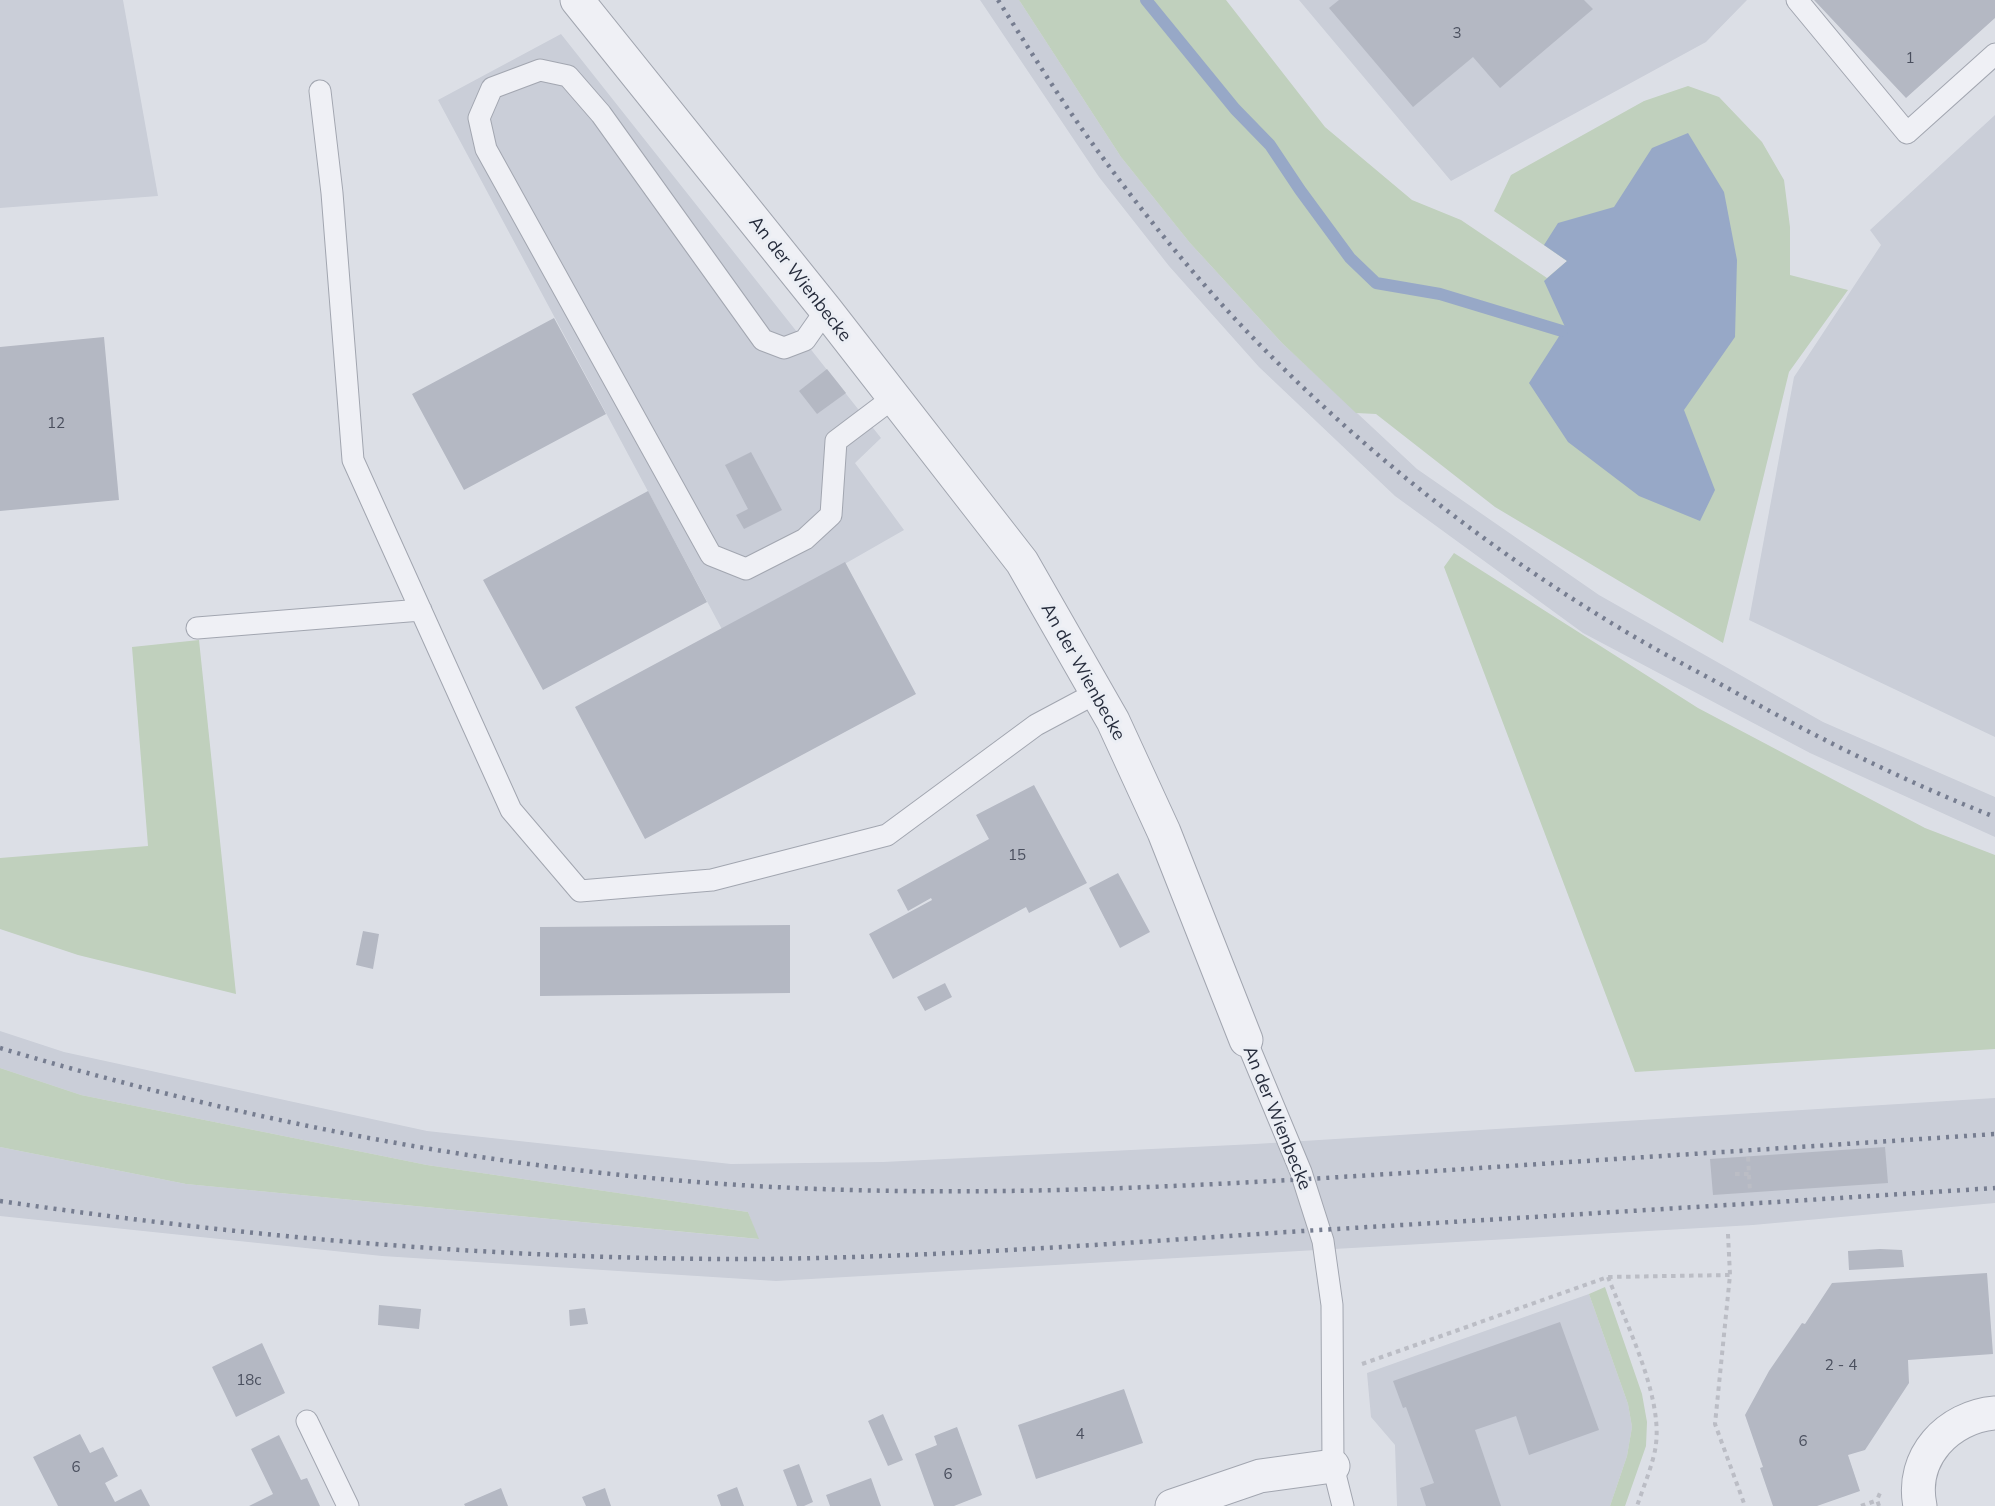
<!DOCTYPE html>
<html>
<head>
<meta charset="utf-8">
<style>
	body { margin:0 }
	canvas { display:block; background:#dcdfe6 }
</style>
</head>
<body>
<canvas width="1995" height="1506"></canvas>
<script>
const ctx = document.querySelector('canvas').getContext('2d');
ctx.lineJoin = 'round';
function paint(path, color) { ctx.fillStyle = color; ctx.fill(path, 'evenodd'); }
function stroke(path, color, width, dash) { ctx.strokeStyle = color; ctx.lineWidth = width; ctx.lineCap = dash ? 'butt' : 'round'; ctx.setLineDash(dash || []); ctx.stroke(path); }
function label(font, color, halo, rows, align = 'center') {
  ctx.font = font + ' Mulish,sans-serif'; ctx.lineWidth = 6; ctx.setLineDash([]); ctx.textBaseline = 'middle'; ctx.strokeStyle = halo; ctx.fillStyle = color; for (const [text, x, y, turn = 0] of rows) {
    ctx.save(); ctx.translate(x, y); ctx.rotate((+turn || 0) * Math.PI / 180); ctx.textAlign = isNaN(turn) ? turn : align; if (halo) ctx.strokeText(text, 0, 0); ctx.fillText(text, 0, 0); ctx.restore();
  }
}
paint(new Path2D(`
	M0 0H123L158 196 0 208Z
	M980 0H1019L1121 157 1190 243 1282 343 1417 469 1599 595 1823 722 1995 797V837L1810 753 1583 633 1395 496 1259 367 1169 266 1099 177Z
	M1299 0H1747L1706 42 1451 181Z
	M561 34 881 438 855 463 904 530 724 633 438 100Z
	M1995 115V737L1749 620 1794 377 1881 245 1870 230Z
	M0 1031 64 1052 427 1131 731 1164 883 1162 1255 1144 1995 1098V1203L1753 1225 776 1281 382 1256 0 1216V1147L186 1184 758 1239 748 1212 427 1165 81 1095 0 1068Z
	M1589 1294 1628 1404 1632 1427 1627 1456 1610 1506H1397L1395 1445 1371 1417 1367 1373Z`), '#caced8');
paint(new Path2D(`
	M1019 0H1226L1325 127 1412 200 1461 220 1547 278 1567 261 1494 211 1511 175 1644 101 1688 86 1719 97 1762 142 1784 180 1790 227V275L1848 290 1789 372 1723 643 1495 507 1376 414 1356 413 1282 343 1190 243 1121 157Z
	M1454 553 1698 708 1925 828 1995 855V1049L1635 1072 1444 567Z
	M199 640 236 994 78 955 0 929V858L148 846 132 647Z
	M0 1068 81 1095 427 1165 748 1212 759 1239 186 1184 0 1147Z
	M1605 1287 1642 1394 1647 1422 1646 1446 1625 1506H1610L1627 1456 1632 1427 1628 1404 1589 1294Z`), '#c0d0bd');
paint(new Path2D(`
	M1688 133 1724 192 1737 260 1735 337 1684 410 1715 490 1700 521 1639 496 1568 442 1529 383 1565 327 1544 281 1567 261 1544 245 1558 223 1614 207 1652 148Z`), '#97a8c7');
stroke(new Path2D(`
	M1146 0 1235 109 1270 145 1300 190 1350 258 1376 283 1440 294 1562 331`), '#97a8c7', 12);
paint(new Path2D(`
	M1339 0H1584L1593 9 1500 88 1473 57 1413 107 1329 8Z
	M1814 0H1995V18L1906 98Z
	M554 318 606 414 464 490 412 394Z
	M104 337 119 500 0 511V347Z
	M827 369 846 393 817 414 799 391Z
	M751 452 782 510 744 529 736 515 748 509 725 465Z
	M648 491 707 602 543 690 483 580Z
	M845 562 916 694 645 839 575 707Z
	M1034 785 1087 883 1029 913 1026 907 893 979 869 934 932 900 931 898 908 911 897 890 989 839 976 815Z
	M1118 873 1150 932 1120 948 1089 888Z
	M790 925V993L540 996V927Z
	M363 931 379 934 373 969 356 965Z
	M945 983 952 997 925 1011 917 997Z
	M1885 1147 1888 1183 1713 1195 1710 1159Z
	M1880 1249 1902 1250 1904 1267 1849 1270 1848 1251Z
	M1987 1273 1993 1354 1908 1360 1909 1383 1865 1450 1848 1455 1860 1491 1817 1506H1773L1760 1468 1763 1467 1745 1415 1769 1371 1802 1323 1805 1324 1832 1283Z
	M379 1305 421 1309 419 1329 378 1325Z
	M585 1308 588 1324 570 1326 569 1310Z
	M1560 1322 1599 1430 1529 1455 1516 1416 1475 1430 1501 1506H1426L1420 1488 1434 1483 1406 1407 1403 1408 1393 1381Z
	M262 1343 285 1393 236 1417 212 1367Z
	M1124 1389 1143 1443 1036 1479 1018 1425Z
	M883 1414 903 1460 888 1466 868 1421Z
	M957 1427 982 1495 954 1506H934L915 1454 937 1445 934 1436Z
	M80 1434 90 1453 103 1447 118 1476 105 1483 115 1502 141 1489 150 1506H58L33 1457Z
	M279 1435 301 1480 307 1478 320 1506H249L273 1494 251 1449Z
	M799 1464 813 1502 804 1506H797L783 1470Z
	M871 1478 881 1506H830L826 1495Z
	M737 1487 744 1506H721L717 1495Z
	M501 1488 508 1506H465L464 1504Z
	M605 1488 611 1506H586L582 1497Z`), '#b4b8c3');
const lane = new Path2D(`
	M1797 0 1907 133 1995 54
	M320 91 332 193 353 460 511 810 580 891 712 880 887 835 1036 725 1096 693
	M826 310 805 340 784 348 763 340 601 114 568 76 540 70 492 88 479 118 486 149 711 555 746 569 805 539 831 515 836 441 893 398
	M197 628 421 610
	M1246 1040 1301 1172 1323 1241 1332 1305 1333 1466 1343 1506
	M307 1421 348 1506`);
const street = new Path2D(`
	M577 0 826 310 1022 562 1113 721 1164 832 1246 1040
	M1172 1506 1260 1476 1333 1466
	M1920 1506C1910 1457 1948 1417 1995 1413`);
stroke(lane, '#a2a6b0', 23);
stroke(street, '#a2a6b0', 35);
stroke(new Path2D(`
	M1748 1157 1750 1192
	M1735 1174H1749
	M1728 1234 1730 1275 1715 1424 1745 1506
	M1608 1277C1626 1323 1662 1395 1656 1444 1654 1462 1643 1488 1637 1506
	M1362 1364 1608 1277 1730 1275
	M1861 1506 1878 1500
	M1879 1506 1877 1500 1880 1493`), '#bbbdc5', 4, [4.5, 4.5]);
stroke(lane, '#eff0f5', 21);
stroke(street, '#eff0f5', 33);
stroke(new Path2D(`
	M998 0C1031 52 1063 104 1100 154 1149 221 1203 287 1261 346 1367 454 1488 549 1618 627 1652 648 1687 666 1722 685 1810 734 1901 780 1995 817
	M0 1048C235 1118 478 1167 724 1184 958 1200 1187 1187 1420 1172 1612 1159 1803 1147 1995 1134
	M0 1201C252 1238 506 1260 761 1259 942 1257 1122 1243 1303 1231 1534 1217 1764 1203 1995 1188`), '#767d90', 4.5, [3, 6]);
label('15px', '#4a4f5e', null, [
	["3",1457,33],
	["1",1910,58],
	["12",56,423],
	["15",1017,855],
	["2 - 4",1841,1365],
	["18c",249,1380],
	["4",1080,1434],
	["6",1803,1441],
	["6",76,1467],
	["6",948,1474]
]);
label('18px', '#262c3c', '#ebeef4', [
	["An der Wienbecke",800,279,52],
	["An der Wienbecke",1083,672,61],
	["An der Wienbecke",1277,1118,68]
]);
</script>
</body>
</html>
